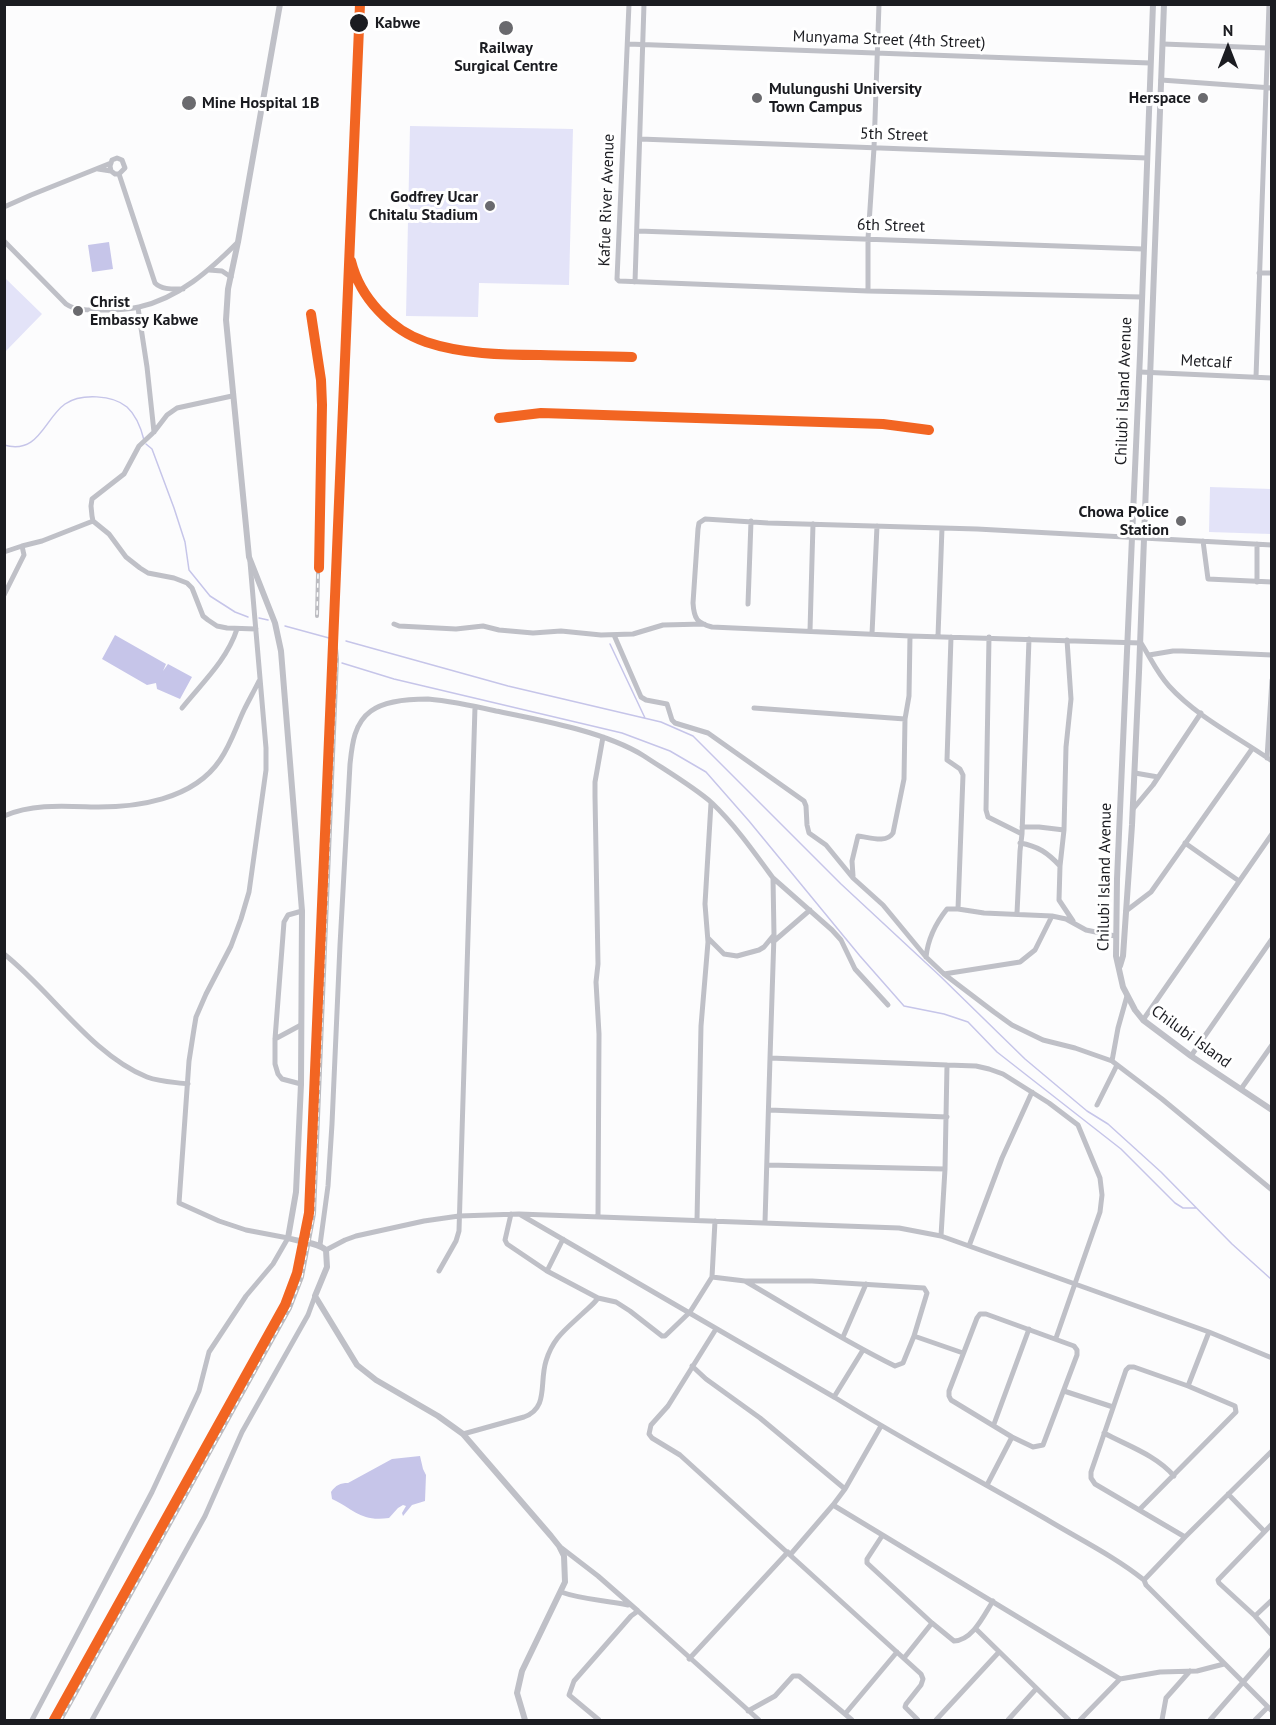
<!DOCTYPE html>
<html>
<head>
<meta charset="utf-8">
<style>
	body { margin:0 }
	#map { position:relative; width:1276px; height:1725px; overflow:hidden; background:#fcfcfd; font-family:"PT Sans",sans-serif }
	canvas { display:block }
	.frame { position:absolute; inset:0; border:6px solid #1b1c21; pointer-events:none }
	.north { position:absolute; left:1198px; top:18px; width:60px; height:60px; -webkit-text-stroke:4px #fff; paint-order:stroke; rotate:0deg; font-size:16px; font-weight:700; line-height:24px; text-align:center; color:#1b1c21 }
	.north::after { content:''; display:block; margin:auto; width:21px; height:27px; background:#1b1c21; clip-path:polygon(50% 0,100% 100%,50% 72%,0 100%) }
</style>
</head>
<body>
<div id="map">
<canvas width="1276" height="1725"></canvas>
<div class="frame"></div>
<div class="north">N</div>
</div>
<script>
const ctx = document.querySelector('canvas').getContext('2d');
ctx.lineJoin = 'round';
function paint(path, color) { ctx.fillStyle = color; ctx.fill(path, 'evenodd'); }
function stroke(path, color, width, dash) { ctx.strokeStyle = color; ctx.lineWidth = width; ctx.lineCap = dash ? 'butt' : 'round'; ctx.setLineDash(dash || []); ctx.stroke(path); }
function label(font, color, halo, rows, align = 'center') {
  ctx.font = font + ' "PT Sans",sans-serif'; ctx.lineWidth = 6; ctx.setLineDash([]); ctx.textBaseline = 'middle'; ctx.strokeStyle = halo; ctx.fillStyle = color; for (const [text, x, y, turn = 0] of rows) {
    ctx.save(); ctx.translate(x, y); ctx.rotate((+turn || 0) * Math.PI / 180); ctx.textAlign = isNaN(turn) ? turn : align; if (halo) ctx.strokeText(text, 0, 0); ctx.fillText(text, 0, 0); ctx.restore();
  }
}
paint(new Path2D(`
	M410 126 573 129 569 285 479 283 478 317 406 316Z
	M4 277 42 314 5 352H4Z
	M1210 487 1271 489V534L1209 532Z`), '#e3e3f8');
paint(new Path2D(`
	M109 242 113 269 92 272 88 245Z
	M115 635 166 664 163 671 168 664 192 677 180 699 157 689 156 683 147 685 102 659Z
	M420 1456 423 1469 426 1475 425 1501 412 1505 403 1516 402 1513 406 1506 403 1505 398 1508 389 1518C361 1522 355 1510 332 1499L331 1492C336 1485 340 1483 348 1483L392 1459Z`), '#c6c5e9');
stroke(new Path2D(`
	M146 444 152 449 174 508 185 542 189 570 210 596 235 612 248 617
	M4 445C39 455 44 419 65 404 81 393 113 395 127 407 137 416 141 428 144 440
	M259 618 268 620
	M285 626 329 638
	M346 641 508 686 661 722 693 736 841 884 940 976 1025 1059 1087 1111 1108 1124 1161 1172 1232 1244 1272 1280
	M610 644 645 718
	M342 663 394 679 622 733 670 751 706 772 749 821 860 956 904 1006 944 1014 968 1022 997 1052 1121 1149 1175 1203 1183 1208H1196`), '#c6c5e9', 1.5);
stroke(new Path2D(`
	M629 4 617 279 619 281 868 291 1142 297
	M628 44 1150 63
	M1163 44 1267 48
	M1161 80 1272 88
	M640 139 1147 158
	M98 169 111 171 115 174H119L125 168 122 160 117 158 112 160 110 166 111 171
	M119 174 155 283C162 290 173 289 183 289
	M4 207 31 195 111 163
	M638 231 1143 249
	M4 241 66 304C76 311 90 310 102 310 114 310 127 310 139 307 179 298 210 270 238 242
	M209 270 222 271 231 277
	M1259 273H1272
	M635 282 644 4
	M868 291V239L874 148 879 4
	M138 308 147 367 154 432
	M1140 372 1272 378
	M1256 377 1269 4
	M232 396 177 408 167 415 154 432 139 446 124 474 92 499 91 506 92 516 93 521 109 534 126 557 140 568 148 573 174 578 187 583 192 588 203 616 208 620 217 626 227 628 256 629
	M1203 541 1208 579 1272 582
	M1272 545 977 529 768 523 705 519 699 523 698 529 693 603C694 619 697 623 712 627L910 636 1141 643C1150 657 1157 673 1169 686 1197 717 1238 737 1272 761
	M4 552 22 546 42 541 93 521
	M1257 582V544
	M4 595 24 555 22 546
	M748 604 751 521
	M394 624 399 626 456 629 483 626 499 630 533 633 561 631 601 635 633 634 663 625 704 624
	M810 631 813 524
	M872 634 877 526
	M614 635 641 697 646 700 667 704 672 720 675 723 708 733 804 801 806 806 807 825 809 833 826 845 853 878 883 905 926 957 944 974 994 1012 1012 1025 1043 1040 1075 1048 1112 1061 1162 1099 1272 1190
	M938 636 942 528
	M951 637 947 760 960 769 963 775 958 909
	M989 637 986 810 988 817 1022 834
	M1149 655 1173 651H1182L1272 655
	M182 708C202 683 227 660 237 629
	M754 708 905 719
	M1267 758 1272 680
	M1135 773 1158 777
	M1133 809 1153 785 1201 713
	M4 816C32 804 62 806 91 807 136 808 193 800 220 760 231 744 236 727 244 710 249 700 254 691 259 681
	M1022 827H1039L1064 830
	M1020 843C1038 846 1048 853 1060 866L1059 900 1073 921
	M1185 843 1239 881
	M1060 866 1064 830 1066 747 1071 699 1067 640
	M853 876 852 861 858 836C869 837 886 844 893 833L904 779 905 719 909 696 910 636
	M1126 911 1151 892 1252 749
	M1017 913 1020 851 1022 834 1029 639
	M708 938 724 954 737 956 759 950 764 947 773 936
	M773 942 810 910
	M4 954C51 991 92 1055 147 1077 160 1082 174 1082 188 1084
	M926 957C928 938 935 924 947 909H958L984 913 1052 916 1066 919 1086 930 1115 936
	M944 974 1020 962 1035 950 1052 916
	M1143 1020 1272 834
	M275 1039 301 1025
	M1191 1056 1272 939
	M770 1058 774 935 773 878 832 930 841 940 855 969 888 1005
	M1112 1061 1118 1028 1127 996
	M947 1065 976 1066 989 1069 1003 1074 1049 1103 1078 1125 1100 1178 1102 1195 1100 1212 1056 1338
	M301 1084 282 1079 278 1074 275 1064V1039L284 922 288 915 302 911
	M1241 1089 1272 1045
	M1097 1105 1117 1065
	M769 1110 947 1117
	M767 1165 945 1169
	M511 1214 505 1240 507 1244 547 1271 598 1298 616 1302 630 1311 662 1336H665L690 1312 712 1277 715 1221
	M521 1215 834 1397C903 1440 975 1478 1046 1519 1079 1539 1114 1556 1144 1580
	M598 1216 599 1034 596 982 598 964 595 796V782L603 737
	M697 1220 701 1026 708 942 705 904 711 803
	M765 1222 770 1058 947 1065 945 1169 941 1236
	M320 1245 328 1186 332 1124 340 945 350 764C352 745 354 723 371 711 386 700 411 699 428 699 451 701 474 706 496 711 541 720 606 732 644 756 665 770 694 787 712 803 735 825 754 852 773 878
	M969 1246 1002 1158 1032 1092
	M326 1250 345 1240 356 1236 424 1221 459 1216 519 1214 899 1228 941 1236 969 1246 1209 1332 1272 1358
	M439 1271 456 1241 459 1231 475 707
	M547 1271 563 1239
	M712 1277 745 1281H812L924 1288 927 1293 914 1336 903 1363 895 1366C844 1341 795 1310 745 1281
	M980 1314H986L1074 1346 1077 1350V1355L1043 1445 1033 1447 1012 1437 951 1400 949 1396V1391L977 1318Z
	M716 1329 668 1406 651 1425 649 1434 652 1438 680 1455 790 1555
	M914 1336 963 1353
	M843 1337 866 1284
	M692 1366 706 1379 760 1418 845 1489
	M1188 1386 1209 1332
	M1064 1391 1113 1407
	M834 1397 863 1350
	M994 1424 1029 1329
	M881 1426 845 1489 833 1505 790 1555 921 1674 923 1679 921 1685 906 1704 905 1707 918 1720
	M1104 1433C1128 1446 1156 1455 1174 1476
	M463 1434 524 1417C549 1408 539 1383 546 1361 553 1338 565 1330 582 1314 587 1309 594 1304 598 1298
	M1272 1451 1185 1537 1144 1580 1146 1585 1272 1711
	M987 1485 1012 1437
	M1228 1494 1264 1531
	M833 1505 1120 1679 1080 1720
	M1139 1510 1236 1412 1235 1406 1188 1386 1134 1367H1129L1126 1370 1091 1472V1478L1095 1484 1185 1537
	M1272 1524 1218 1580 1219 1583 1255 1616 1272 1635
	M882 1536 867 1559V1563L932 1623 954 1641C973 1640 984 1615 993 1601
	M559 1546 598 1576 638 1611
	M561 1592C583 1600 606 1600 628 1605
	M1255 1616 1272 1600
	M976 1629 1069 1720
	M904 1658 932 1623
	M689 1659 788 1552
	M1120 1679 1160 1672 1197 1671 1224 1664
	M748 1711 775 1696 793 1676H799L845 1714
	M32 1720 152 1492 199 1391 209 1352 246 1296 273 1264 288 1238 246 1230 219 1221 179 1203 189 1061 194 1029 196 1017 206 994 231 946 241 919 249 892 266 770V748L250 562
	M92 1720 205 1516 242 1432 308 1315 315 1296
	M599 1720 569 1695 574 1681 631 1616 638 1611 759 1720
	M852 1720 845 1714 897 1652
	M936 1720 999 1652
	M1008 1720 1036 1689
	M1162 1720 1166 1698 1190 1671
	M1210 1720 1272 1649
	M1255 1720 1268 1707`), '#bfc0c7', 5);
stroke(new Path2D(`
	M280 4 238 242 228 289 226 320 249 557 275 623 281 651 302 911 301 1084 296 1192 288 1238C299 1242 317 1242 326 1250L327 1267 315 1296 357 1365 376 1380 438 1416 463 1434 551 1536 559 1546 564 1556 565 1582 522 1671 517 1693 525 1720
	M1153 4 1140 355 1117 879 1116 956 1123 987 1135 1010 1143 1020 1191 1056 1272 1110
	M1120 966 1123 956 1132 825 1139 672 1164 4`), '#bfc0c7', 6);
const rail = new Path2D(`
	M350 241C352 286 382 326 425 342 461 355 502 355 540 355 570 356 601 356 632 357
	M311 314 321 380 322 405 317 616
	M499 418 541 413 883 424 929 430
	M61 1720 290 1308 302 1277 314 1214 337 659 333 617`);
stroke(rail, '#bcbcc1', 4);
stroke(rail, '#fff', 1.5, [4.5]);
stroke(new Path2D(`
	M351 261C360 298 391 330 426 342 462 354 502 355 540 355 571 356 601 356 632 357
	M311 314 321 380 322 405 319 568
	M499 418 541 413 883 424 929 430
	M54 1720 285 1305 297 1273 309 1213C325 810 342 407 360 4`), '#f26522', 10);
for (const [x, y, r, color] of [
	[359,23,10,"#1b1c21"],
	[506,28,8,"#6a6a6e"],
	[757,98,6,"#6a6a6e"],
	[1203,98,6,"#6a6a6e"],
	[189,103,8,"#6a6a6e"],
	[490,206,6,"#6a6a6e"],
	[78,311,6,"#6a6a6e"],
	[1181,521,6,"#6a6a6e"]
]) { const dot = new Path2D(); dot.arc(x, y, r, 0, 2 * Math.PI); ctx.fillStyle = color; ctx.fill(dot); stroke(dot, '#fff', 2); }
label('bold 16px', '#1b1c21', '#fff', [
	["Kabwe",375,23]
], 'left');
label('16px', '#1b1c21', '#fff', [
	["Munyama Street (4th Street)",889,40,2],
	["5th Street",894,135,2],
	["Kafue River Avenue",607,200,-88],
	["6th Street",891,226,2],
	["Metcalf",1206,362,3],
	["Chilubi Island Avenue",1124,391,-88],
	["Chilubi Island Avenue",1105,877,-89],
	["Chilubi Island",1191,1037,36]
]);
label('bold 16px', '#1b1c21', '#fff', [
	["Railway",506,48,"center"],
	["Surgical Centre",506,66,"center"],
	["Mulungushi University",769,89],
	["Town Campus",769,107],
	["Herspace",1191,98,"right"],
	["Mine Hospital 1B",202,103],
	["Godfrey Ucar",478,197,"right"],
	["Chitalu Stadium",478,215,"right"],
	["Christ",90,302],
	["Embassy Kabwe",90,320],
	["Chowa Police",1169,512,"right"],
	["Station",1169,530,"right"]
], 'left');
</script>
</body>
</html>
